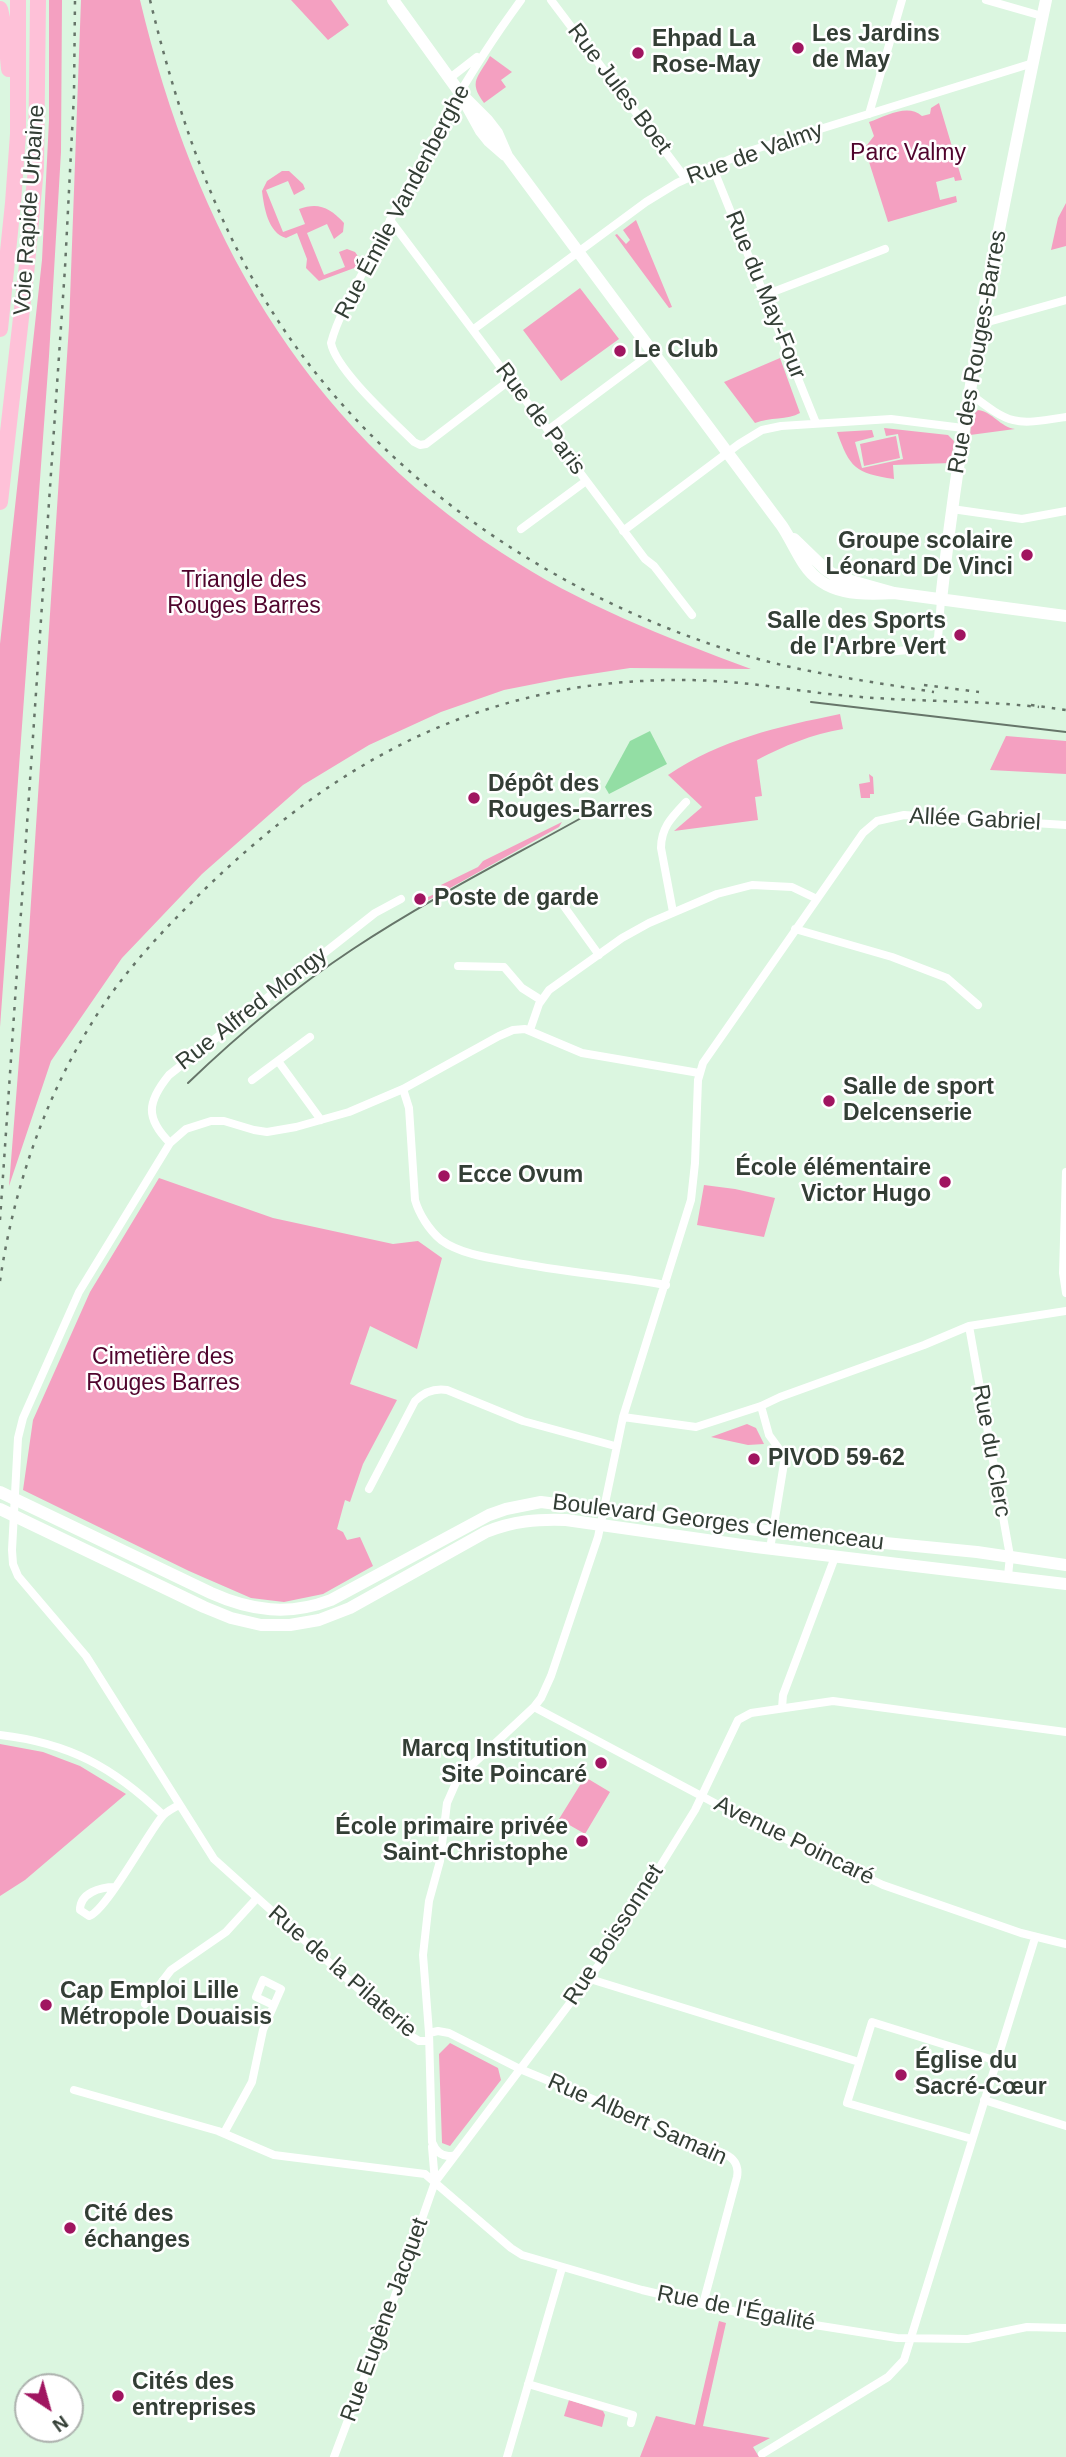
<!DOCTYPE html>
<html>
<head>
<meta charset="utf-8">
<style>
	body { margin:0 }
	#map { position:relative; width:1066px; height:2457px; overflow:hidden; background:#dbf6e0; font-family:Helvetica,sans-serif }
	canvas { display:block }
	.north { position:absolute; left:14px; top:2373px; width:70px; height:70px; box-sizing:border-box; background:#fff; border:2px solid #adb2ae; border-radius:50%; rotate:144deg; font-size:19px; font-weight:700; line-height:28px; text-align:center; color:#333e35 }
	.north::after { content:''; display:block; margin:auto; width:24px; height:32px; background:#a01560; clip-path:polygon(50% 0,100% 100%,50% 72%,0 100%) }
</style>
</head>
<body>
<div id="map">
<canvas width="1066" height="2457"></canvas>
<div class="north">N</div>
</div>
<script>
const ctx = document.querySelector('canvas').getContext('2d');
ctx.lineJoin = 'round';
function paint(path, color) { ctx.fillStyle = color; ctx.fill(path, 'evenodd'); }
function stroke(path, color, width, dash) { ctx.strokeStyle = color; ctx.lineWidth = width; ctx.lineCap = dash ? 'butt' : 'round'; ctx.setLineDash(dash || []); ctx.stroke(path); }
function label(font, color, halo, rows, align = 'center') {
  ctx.font = font + ' Helvetica,sans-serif'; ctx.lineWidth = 5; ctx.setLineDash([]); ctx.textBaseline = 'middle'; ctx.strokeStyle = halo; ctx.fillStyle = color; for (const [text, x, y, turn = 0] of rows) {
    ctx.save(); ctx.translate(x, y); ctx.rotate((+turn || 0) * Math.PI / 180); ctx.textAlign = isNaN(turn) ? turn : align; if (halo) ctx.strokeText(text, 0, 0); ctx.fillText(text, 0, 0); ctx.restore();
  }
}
paint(new Path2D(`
	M49 0H62L61 152 49 356 0 1027V644L42 260 49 120Z
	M81 0H140C195 230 301 421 502 553 579 604 665 637 751 669L630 668 565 678 504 690 441 712 369 745 303 785 202 874 122 958 51 1061 9 1186 28 947 69 326Z
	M291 0H331L349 25 328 40Z
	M490 56 512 72 501 80 506 87 484 103C468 81 478 78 490 56Z
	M939 103 962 180 955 181 954 177 936 182 940 200 956 196 957 202 888 222 864 146 867 145 874 136 869 122C886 116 908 103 922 116L930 114 931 108Z
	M282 171H289L303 184 305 189 294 195 288 181 266 190 283 232 305 224 299 209C319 202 330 208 344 223L343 232 334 239 327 224 307 233 324 275 345 267 339 252 347 249 355 252 360 259 357 267 319 281 306 268 307 259 297 233 286 238C268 233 264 207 262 191L267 181Z
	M1066 203V246L1051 250 1058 218Z
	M636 220 672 307 669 308 615 235 617 234 626 244 630 240 623 230Z
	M580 288 619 339 561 381 523 330Z
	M780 358 800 413C788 420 769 417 755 423L724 382Z
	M978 410C993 412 1000 427 1015 429L970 435 972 416Z
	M884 428 948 435 954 441 951 463 893 465 894 479C855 473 850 468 837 432L872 430 874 437 855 442 862 468 903 459 898 434 886 436Z
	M896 436 900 458 864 466 860 444Z
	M840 714 843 729C812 734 784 746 757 760L762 796 755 797 758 820 674 831 702 807 668 775C722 739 777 727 840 714Z
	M1006 736 1066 741V774L990 770Z
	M869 774 873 777 874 794H870V798H861L859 784 870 782Z
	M562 822 559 827 427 901 426 898 443 890 441 885 478 867 483 861Z
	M159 1178 273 1218 393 1244 418 1241 442 1258 417 1349 370 1326 350 1384 397 1400 363 1464 350 1502 345 1500 337 1529 343 1532 347 1540 360 1537 373 1566 323 1594 284 1602 251 1598 189 1571 23 1490 33 1420 90 1292Z
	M704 1185 735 1189 775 1198 764 1237 697 1225Z
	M747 1424 756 1428 764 1444 748 1445 711 1437Z
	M0 1744 43 1752 80 1766 126 1794 25 1880 0 1896Z
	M585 1777 610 1792 585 1834 559 1819Z
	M450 2043 498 2068 501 2080 450 2146 442 2143 439 2054Z
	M719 2321 726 2323 703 2426 770 2438 753 2447 759 2457H640L656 2416 695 2425Z
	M569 2400 603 2411 605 2415 602 2427 564 2416Z`), '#f4a0c1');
paint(new Path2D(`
	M650 731 667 764 609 794 605 787 630 741Z`), '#93dea4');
stroke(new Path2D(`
	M551 0 686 179
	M986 0 1042 16
	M450 78 477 57
	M869 114 902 0
	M713 168 816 423
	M390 220 645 559 654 566 692 615
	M765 295 885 249
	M981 324 1066 300
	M474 329 646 202 677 183 746 152 1033 63
	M510 380 426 444 420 445 414 442C393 421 336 370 331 343 338 315 363 273 377 246 420 161 464 77 521 0
	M969 393C1012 426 1014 425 1066 417
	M548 430 653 352
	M952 509 1022 519 1066 511
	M521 529 586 481
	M623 531 739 444 762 430 781 426 891 419 963 428
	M874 653 931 648 938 638 941 600
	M558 898 599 955
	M673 912 661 848C661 827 673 816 686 802
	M795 929 892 957 947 978 978 1005
	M458 966 504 967 522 988 541 1000
	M530 1030 539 1004 549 990 622 938 649 923 717 894 752 885 792 887 815 898
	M278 1061 321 1120
	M252 1080 310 1037
	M403 1089 409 1108 415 1200C419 1214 429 1230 441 1240 460 1254 489 1258 512 1262 563 1272 615 1276 666 1285
	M170 1143C145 1118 147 1102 169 1075L375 913 401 899
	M1066 1172 1063 1273 1066 1293
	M969 1326 1010 1556 1008 1576
	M761 1406 769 1435 785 1457 770 1549
	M623 1417 696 1427 761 1406 780 1397 924 1345 969 1326 1066 1311
	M369 1489 415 1401C424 1392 434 1388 447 1390L523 1421 615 1446
	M534 1707 756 1825 883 1885 1021 1933 1066 1944
	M782 1708 783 1695 835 1557
	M0 1735C69 1743 113 1767 163 1815
	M115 1887C100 1887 80 1893 80 1910L89 1916C105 1912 147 1835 161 1818 165 1812 172 1809 179 1805
	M590 1979 859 2062
	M145 2004 171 1970 226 1932 257 1898
	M429 2033 438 2031 449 2033 520 2069 725 2154C735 2159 739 2166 737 2177L703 2304
	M429 2041H419L411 2036 214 1859 86 1656 18 1576 13 1564 12 1550 18 1438 23 1418 79 1292 170 1143 186 1129 211 1121H224L254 1130 267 1132 296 1127 349 1112 403 1089 499 1036 513 1030 525 1029 582 1053 699 1073
	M74 2090 218 2131 274 2155 425 2174 511 2248 522 2255 642 2290 745 2314 897 2338 968 2339 1027 2327 1066 2328
	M984 2100 1066 2126
	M224 2133 252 2082 263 2030 281 1989 263 1980 256 1997 273 2005
	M972 2139 847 2103 872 2022 997 2061
	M432 2147 435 2182
	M455 2155C443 2159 436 2152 432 2142L429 2033 423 1955 429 1901 440 1861 447 1803 458 1778 534 1707 541 1698 551 1676 598 1537 623 1417 691 1200 695 1163 698 1080 703 1063 863 833 877 821 904 815 1066 825
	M528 2384 633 2415 631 2423
	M762 2454 888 2377 904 2360 1035 1938
	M334 2457 392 2304 435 2182 601 1962 695 1810 738 1720 751 1713 833 1701 1066 1732
	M507 2457 562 2268`), '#fff', 8);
stroke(new Path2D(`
	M393 0 460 93 481 131 489 141 505 155
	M460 93 487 120 497 133 507 156 782 526C790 538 796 552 804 564 825 596 861 595 894 593
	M794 539 825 569 837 577 894 593 1066 616
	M941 600C963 398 1004 199 1046 0
	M0 1492 211 1593C251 1611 289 1616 331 1600L489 1515 506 1509 541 1502 773 1532 977 1552 1066 1565
	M0 1509 204 1607 231 1618 261 1625H290L319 1620 350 1608 486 1532C513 1521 537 1519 566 1520L756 1547 1066 1584`), '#fff', 12);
stroke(new Path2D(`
	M0 9 6 36 9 69
	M0 329 13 203 18 134V0
	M0 502 26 274 36 168 38 0`), '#fec1d8', 16);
stroke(new Path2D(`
	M811 702 1066 732
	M188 1083C239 1034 294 988 353 949 427 900 506 860 583 817`), '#667569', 2);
stroke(new Path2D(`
	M150 0C175 103 208 204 262 295 368 474 554 599 751 657 811 674 873 682 934 692
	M924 685 979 692
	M1031 705 1066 710
	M0 1220 65 268 74 94 75 0
	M0 1281C13 1191 44 1099 93 1021 124 971 164 929 206 888 315 783 429 711 581 687 630 680 680 678 729 682 770 685 810 693 850 696 913 702 976 700 1039 707`), '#667569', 2.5, [3.5, 7]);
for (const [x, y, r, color] of [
	[798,48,7,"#a01560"],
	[638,53,7,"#a01560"],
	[620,351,7,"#a01560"],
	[1027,555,7,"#a01560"],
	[960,635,7,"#a01560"],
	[474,798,7,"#a01560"],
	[420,899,7,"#a01560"],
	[829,1101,7,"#a01560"],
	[444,1176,7,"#a01560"],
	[945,1182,7,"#a01560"],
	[754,1459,7,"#a01560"],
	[601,1763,7,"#a01560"],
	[582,1841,7,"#a01560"],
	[46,2005,7,"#a01560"],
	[901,2075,7,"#a01560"],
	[70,2228,7,"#a01560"],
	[118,2396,7,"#a01560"]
]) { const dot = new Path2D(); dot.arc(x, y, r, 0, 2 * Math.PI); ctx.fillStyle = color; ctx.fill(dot); stroke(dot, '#fff', 2.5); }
label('bold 23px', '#333e35', '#fff', [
	["Les Jardins",812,35],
	["de May",812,61],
	["Ehpad La",652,40],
	["Rose-May",652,66],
	["Le Club",634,351],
	["Groupe scolaire",1013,542,"right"],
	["Léonard De Vinci",1013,568,"right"],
	["Salle des Sports",946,622,"right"],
	["de l'Arbre Vert",946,648,"right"],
	["Dépôt des",488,785],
	["Rouges-Barres",488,811],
	["Poste de garde",434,899],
	["Salle de sport",843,1088],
	["Delcenserie",843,1114],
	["École élémentaire",931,1169,"right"],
	["Victor Hugo",931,1195,"right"],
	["Ecce Ovum",458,1176],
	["PIVOD 59-62",768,1459],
	["Marcq Institution",587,1750,"right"],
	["Site Poincaré",587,1776,"right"],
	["École primaire privée",568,1828,"right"],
	["Saint-Christophe",568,1854,"right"],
	["Cap Emploi Lille",60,1992],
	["Métropole Douaisis",60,2018],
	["Église du",915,2062],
	["Sacré-Cœur",915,2088],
	["Cité des",84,2215],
	["échanges",84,2241],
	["Cités des",132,2383],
	["entreprises",132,2409]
], 'left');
label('23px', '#333e35', '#fff', [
	["Rue Jules Boet",619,89,53],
	["Rue de Valmy",755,154,-20],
	["Rue Émile Vandenberghe",403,202,-62],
	["Voie Rapide Urbaine",30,210,-86],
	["Rue du May-Four",765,295,68],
	["Rue des Rouges-Barres",978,352,-80],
	["Rue de Paris",540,419,53],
	["Allée Gabriel",975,820,3],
	["Rue Alfred Mongy",252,1009,-38],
	["Rue du Clerc",991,1451,80],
	["Boulevard Georges Clemenceau",718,1523,7],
	["Avenue Poincaré",794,1841,26],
	["Rue Boissonnet",614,1935,-57],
	["Rue de la Pilaterie",342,1972,41],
	["Rue Albert Samain",637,2120,24],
	["Rue de l'Égalité",736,2309,11],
	["Rue Eugène Jacquet",385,2320,-70]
]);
label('23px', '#50042d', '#fff', [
	["Parc Valmy",908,154],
	["Triangle des",244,581],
	["Rouges Barres",244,607],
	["Cimetière des",163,1358],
	["Rouges Barres",163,1384]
]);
</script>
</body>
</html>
